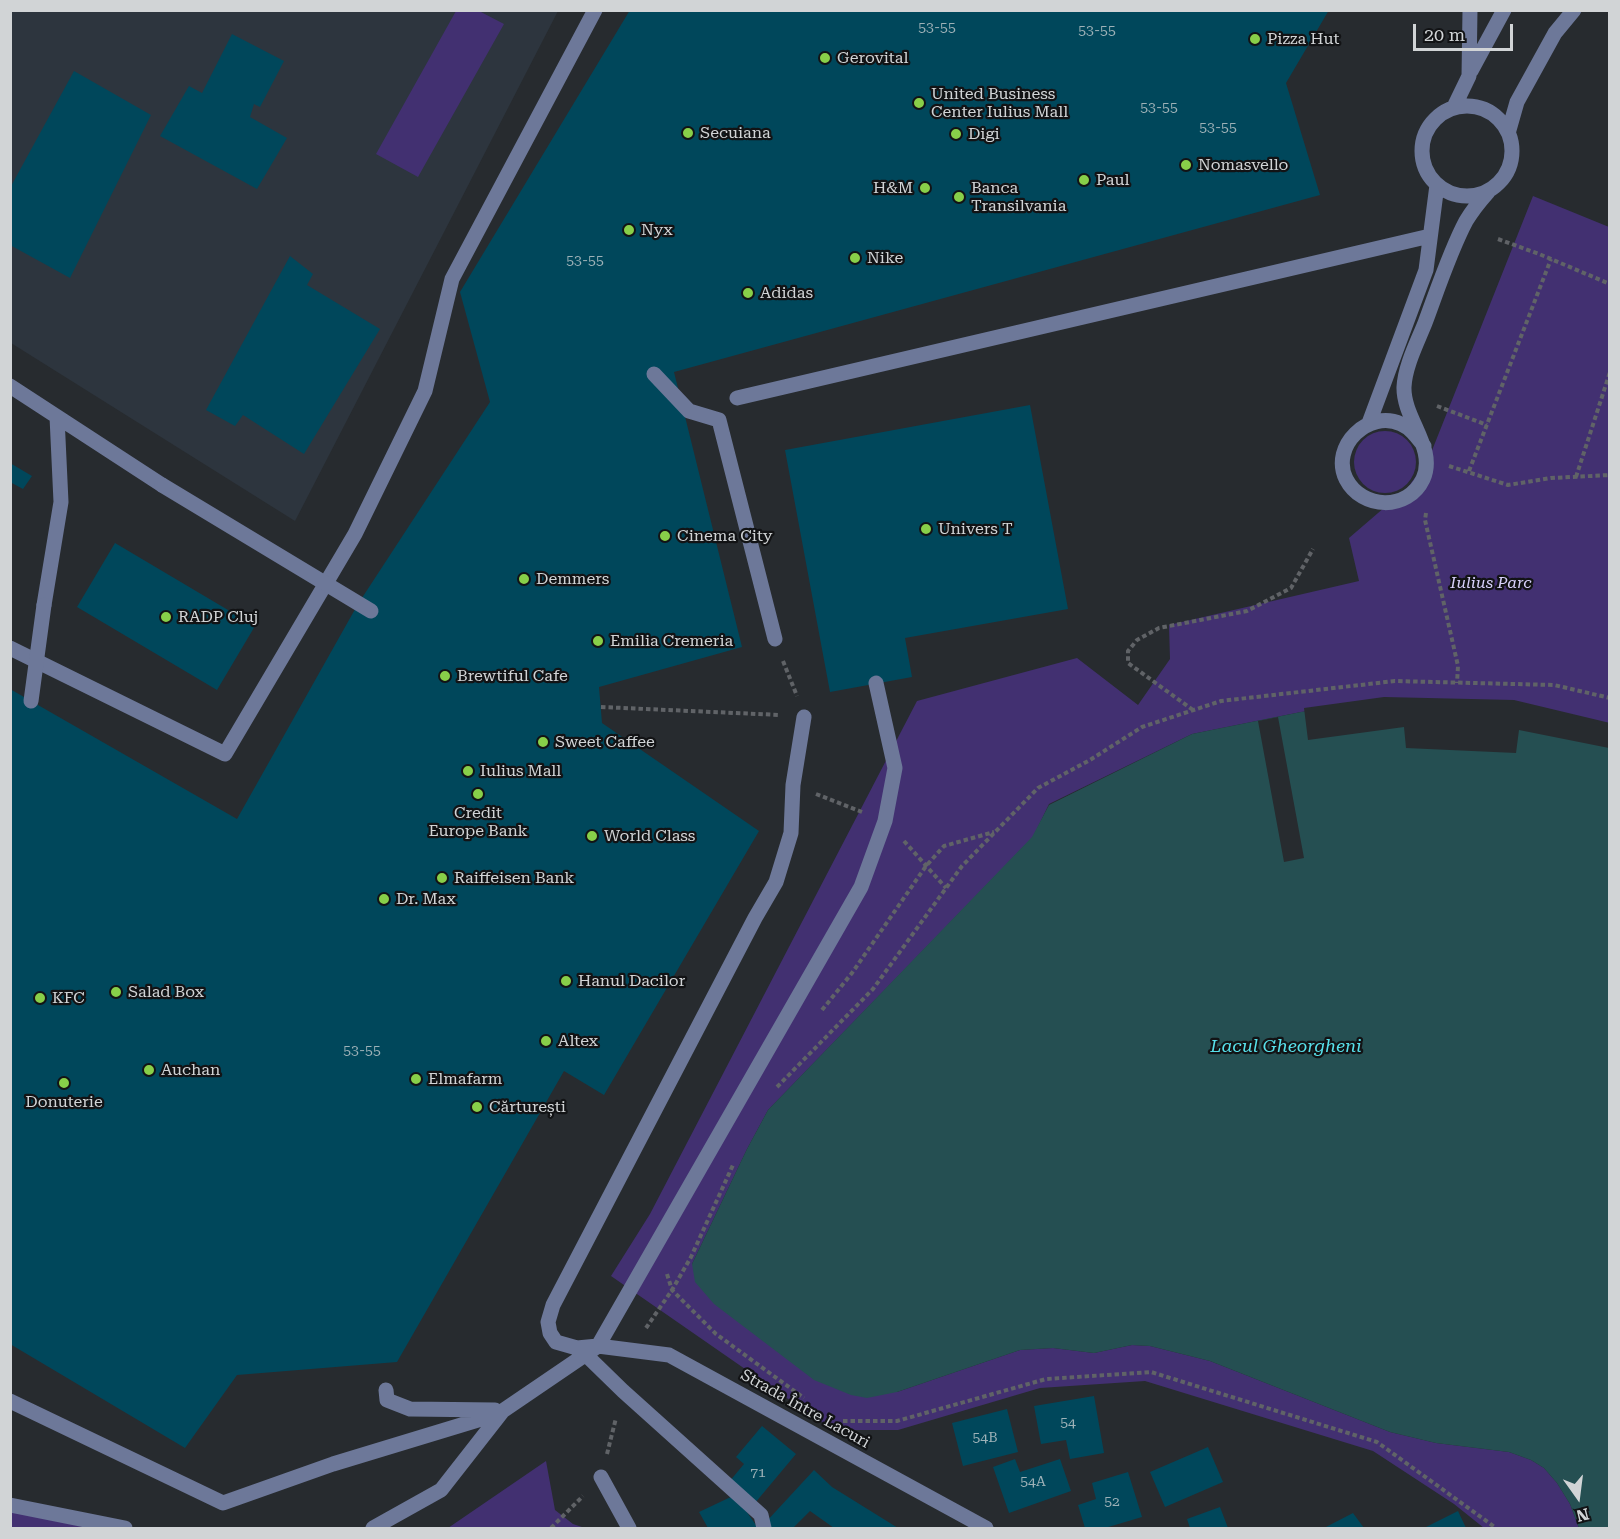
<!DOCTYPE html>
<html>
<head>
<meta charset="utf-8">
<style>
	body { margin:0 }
	#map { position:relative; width:1620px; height:1539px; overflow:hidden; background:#272b2f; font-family:"Roboto Serif",serif }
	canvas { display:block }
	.frame { position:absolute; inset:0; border:12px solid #d1d4d6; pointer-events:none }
	.north { position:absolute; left:1548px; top:1467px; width:60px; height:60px; -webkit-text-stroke:4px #121315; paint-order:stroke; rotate:166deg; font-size:16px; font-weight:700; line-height:24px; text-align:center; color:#d1d4d6 }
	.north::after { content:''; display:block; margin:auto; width:21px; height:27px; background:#d1d4d6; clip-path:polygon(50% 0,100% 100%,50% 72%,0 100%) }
	.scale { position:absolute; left:1413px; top:24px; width:100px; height:27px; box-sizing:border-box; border:3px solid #d1d4d6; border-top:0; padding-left:8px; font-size:18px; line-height:21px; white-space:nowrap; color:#d1d4d6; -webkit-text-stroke:4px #121315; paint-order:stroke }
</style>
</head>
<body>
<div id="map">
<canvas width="1620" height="1539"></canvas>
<div class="frame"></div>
<div class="north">N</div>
<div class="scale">20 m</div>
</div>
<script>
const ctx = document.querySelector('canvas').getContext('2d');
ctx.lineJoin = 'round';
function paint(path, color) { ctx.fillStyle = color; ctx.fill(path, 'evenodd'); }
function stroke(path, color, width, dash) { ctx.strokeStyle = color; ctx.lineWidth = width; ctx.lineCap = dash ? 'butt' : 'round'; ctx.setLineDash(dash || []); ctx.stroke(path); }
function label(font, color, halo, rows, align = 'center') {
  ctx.font = font + ' "Roboto Serif",serif'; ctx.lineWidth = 4.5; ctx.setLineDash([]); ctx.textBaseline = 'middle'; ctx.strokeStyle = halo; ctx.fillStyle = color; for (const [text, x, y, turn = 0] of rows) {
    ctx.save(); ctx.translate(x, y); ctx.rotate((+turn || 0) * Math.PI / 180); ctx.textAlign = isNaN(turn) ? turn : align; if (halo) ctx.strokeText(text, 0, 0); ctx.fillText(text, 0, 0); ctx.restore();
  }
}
paint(new Path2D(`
	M10 11H558L295 521 11 343Z`), '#2d353e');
paint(new Path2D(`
	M456 11H479L504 24 418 177 376 154Z
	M1533 196 1609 227V726L1384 700 1301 712 1192 734 1049 804 1033 837 768 1110 747 1149 692 1264 897 1392 1020 1350 1053 1348 1094 1353 1132 1345 1150 1346 1210 1361 1390 1432 1436 1443 1509 1452 1531 1460 1544 1468 1557 1483 1570 1504 1579 1528H1484L1454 1504 1373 1451 1145 1381 1040 1388 898 1430H833L611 1276 650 1214 917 701 1077 658 1138 705 1170 659 1169 625 1359 581 1349 538 1385 507 1396 504 1429 458Z
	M1354 462a31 31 0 1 1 62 0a31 31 0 1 1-62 0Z
	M546 1461 555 1510 573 1524 585 1528H448Z
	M11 1505 125 1528H11Z`), '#423071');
paint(new Path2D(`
	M1384 700 1609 726V1528H1579L1570 1504 1557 1483 1544 1468 1531 1460 1509 1452 1436 1443 1390 1432 1210 1361 1150 1346 1132 1345 1094 1353 1053 1348 1020 1350 897 1392 867 1398 851 1395 814 1380 714 1304 695 1282 692 1264 747 1149 768 1110 1032 837 1049 805 1192 734 1301 712Z`), '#254f52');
paint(new Path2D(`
	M1384 697 1514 700 1610 723 1609 748 1519 730 1516 753 1406 748 1404 727 1308 740 1304 708Z
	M1278 717 1304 858 1284 862 1258 721Z`), '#272b2f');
paint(new Path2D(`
	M630 10H1329L1286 83 1320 195 674 372 742 647 599 687 602 723 759 831 604 1095 564 1071 397 1362 237 1375 185 1448 10 1344V689L237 819 358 604 490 402 460 292Z
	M232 34 284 61 260 107 254 104 250 117 287 138 257 189 160 136 189 86 202 93Z
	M74 71 151 115 70 278 10 245V188Z
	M290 256 313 274 307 285 380 329 304 454 243 415 235 426 206 410Z
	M1030 405 1068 609 905 638 912 677 830 692 785 450Z
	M10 463 32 476 23 489 10 482Z
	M115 543 255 626 217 690 77 607Z
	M1094 1396 1104 1453 1070 1459 1066 1440 1041 1444 1034 1406Z
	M1007 1409 1018 1452 963 1466 952 1423Z
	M762 1426 796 1454 755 1503 729 1482 744 1464 736 1457Z
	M1208 1447 1223 1482 1165 1507 1150 1472Z
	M1015 1459 1020 1472 1060 1459 1071 1491 1009 1513 993 1467Z
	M814 1470 832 1487 898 1528H834L810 1511 793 1528H771L765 1523Z
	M1128 1472 1142 1517 1105 1528H1085L1078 1505 1096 1499 1092 1483Z
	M735 1495 758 1528H708L699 1512Z
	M1220 1507 1228 1528H1190L1187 1519Z
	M1458 1511 1466 1528H1424Z
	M1353 1513 1364 1528H1324Z`), '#00475b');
stroke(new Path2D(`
	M1498 239 1539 254 1610 284
	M1437 406 1487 425
	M1449 466 1508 485 1551 478 1610 475
	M1469 471 1551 259
	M1576 477 1610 372
	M1426 513 1425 520 1458 666 1457 683
	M783 661 797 696
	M601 707 780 715
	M1193 710 1128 663V651L1137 640 1159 628 1247 611 1291 588 1313 549
	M816 794 862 812
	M904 841 946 888
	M822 1010 852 973 926 866 944 846 994 832
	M777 1087 873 989 962 866 1038 788 1090 760 1142 727 1221 701 1395 681 1554 685 1610 698
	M667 1274 672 1290 716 1334 804 1398
	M646 1328 672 1290 691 1257 733 1165
	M843 1421H897L1046 1379 1151 1372 1377 1442 1496 1528
	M607 1454 616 1418
	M551 1528 583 1496`), '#606367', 4, [4.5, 3]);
stroke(new Path2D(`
	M1471 71 1504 10
	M1422 151a45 45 0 1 1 90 0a45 45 0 1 1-90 0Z
	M1454 107 1469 76 1470 10
	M1509 130 1517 102 1555 33 1574 10
	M654 374 689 411 719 420 775 639
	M10 386 162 485
	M737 398 1430 236
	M1369 423 1426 270 1437 185
	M1424 446C1417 437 1412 429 1401 424 1369 409 1330 446 1346 479 1362 510 1408 511 1423 479 1437 448 1403 419 1404 387 1405 366 1417 343 1425 323 1437 291 1450 251 1466 221 1472 211 1480 201 1488 192
	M44 605 61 502 57 417
	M10 648 225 754 355 534 425 391 452 279 595 10
	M804 717 793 785 791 833 776 882 755 918 553 1305 548 1322 550 1333 556 1342 577 1348 598 1346 669 1355 986 1528
	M585 1354 623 1391 761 1515 764 1528
	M386 1390 387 1400 410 1409 495 1410
	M10 1401 223 1503 333 1464 491 1416 504 1410 598 1346 861 887 885 821 895 768 876 683
	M601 1477 629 1528
	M10 1505 125 1528
	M373 1528 441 1490 502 1412`), '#6d7899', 15);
stroke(new Path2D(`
	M162 485 371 611
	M31 701 44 605`), '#6d7899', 15);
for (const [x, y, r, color] of [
	[1255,39,6,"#88cf49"],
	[825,58,6,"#88cf49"],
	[919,103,6,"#88cf49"],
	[688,133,6,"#88cf49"],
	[956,134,6,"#88cf49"],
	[1186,165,6,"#88cf49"],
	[1084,180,6,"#88cf49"],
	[925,188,6,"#88cf49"],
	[959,197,6,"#88cf49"],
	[629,230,6,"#88cf49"],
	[855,258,6,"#88cf49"],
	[748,293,6,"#88cf49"],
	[926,529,6,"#88cf49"],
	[665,536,6,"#88cf49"],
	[524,579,6,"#88cf49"],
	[166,617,6,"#88cf49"],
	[598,641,6,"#88cf49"],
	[445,676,6,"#88cf49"],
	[543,742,6,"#88cf49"],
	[468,771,6,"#88cf49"],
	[478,794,6,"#88cf49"],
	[592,836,6,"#88cf49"],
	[442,878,6,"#88cf49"],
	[384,899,6,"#88cf49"],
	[566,981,6,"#88cf49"],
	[116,992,6,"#88cf49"],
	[40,998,6,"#88cf49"],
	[546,1041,6,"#88cf49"],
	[149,1070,6,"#88cf49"],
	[416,1079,6,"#88cf49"],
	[64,1083,6,"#88cf49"],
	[477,1107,6,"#88cf49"]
]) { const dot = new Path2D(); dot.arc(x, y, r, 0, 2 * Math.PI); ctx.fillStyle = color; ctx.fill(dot); stroke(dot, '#121315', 2); }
label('14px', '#9db1b7', null, [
	["53-55",937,28],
	["53-55",1097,31],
	["53-55",1159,108],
	["53-55",1218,128],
	["53-55",585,261],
	["53-55",362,1051],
	["54",1068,1423],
	["54B",985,1438],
	["71",758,1473],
	["54A",1033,1482],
	["52",1112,1502]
]);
label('16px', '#d1d4d6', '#121315', [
	["Pizza Hut",1267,39],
	["Gerovital",837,58],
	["United Business",931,94],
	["Center Iulius Mall",931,112],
	["Secuiana",700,133],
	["Digi",968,134],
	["Nomasvello",1198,165],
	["Paul",1096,180],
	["H&M",913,188,"right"],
	["Banca",971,188],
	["Transilvania",971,206],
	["Nyx",641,230],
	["Nike",867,258],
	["Adidas",760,293],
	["Univers T",938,529],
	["Cinema City",677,536],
	["Demmers",536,579],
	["RADP Cluj",178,617],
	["Emilia Cremeria",610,641],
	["Brewtiful Cafe",457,676],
	["Sweet Caffee",555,742],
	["Iulius Mall",480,771],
	["Credit",478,813,"center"],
	["Europe Bank",478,831,"center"],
	["World Class",604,836],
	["Raiffeisen Bank",454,878],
	["Dr. Max",396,899],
	["Hanul Dacilor",578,981],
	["Salad Box",128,992],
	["KFC",52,998],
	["Altex",558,1041],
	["Auchan",161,1070],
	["Elmafarm",428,1079],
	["Donuterie",64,1102,"center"],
	["Cărturești",489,1107]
], 'left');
label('italic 16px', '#d8d1fb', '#121315', [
	["Iulius Parc",1491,583]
]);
label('16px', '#d1d4d6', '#121315', [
	["Strada Între Lacuri",805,1409,29]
]);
label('italic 18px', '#57e0ea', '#121315', [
	["Lacul Gheorgheni",1286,1047]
]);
</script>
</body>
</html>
